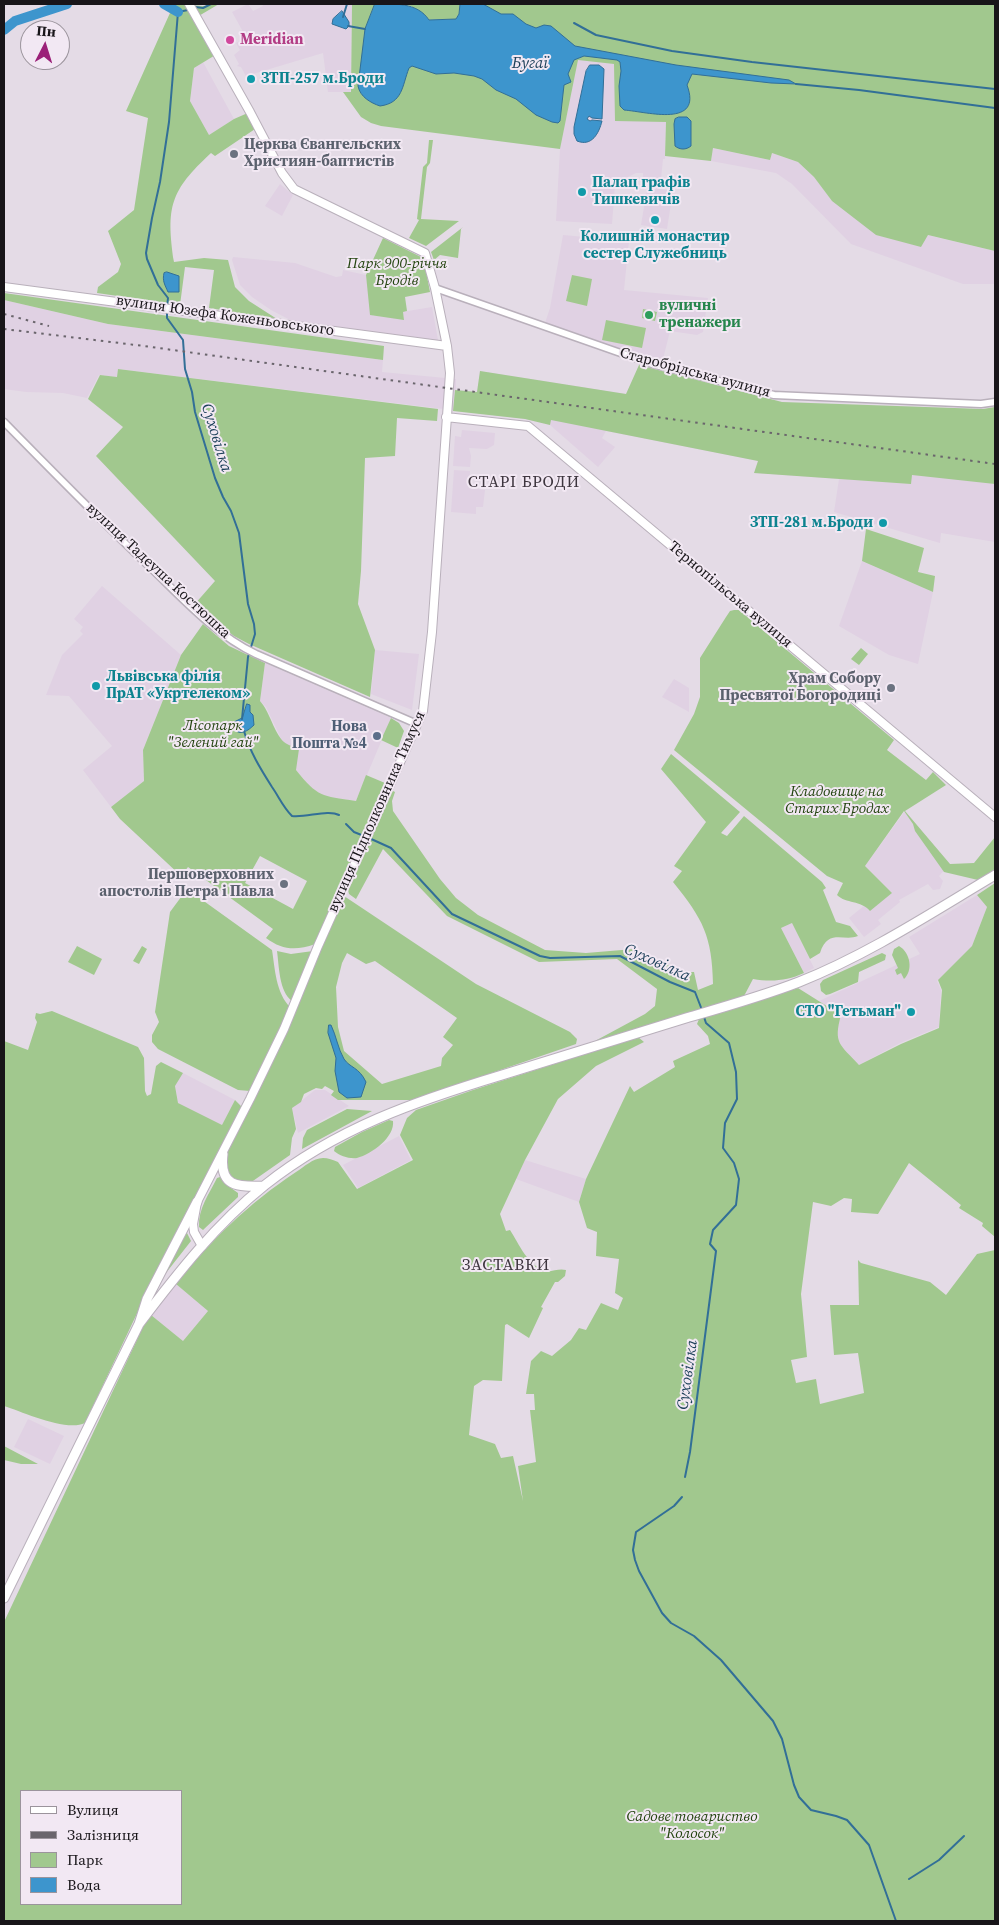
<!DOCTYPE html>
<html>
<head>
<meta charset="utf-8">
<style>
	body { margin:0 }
	#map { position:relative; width:999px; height:1925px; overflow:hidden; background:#e4dbe6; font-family:"Source Serif 4",serif }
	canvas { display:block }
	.frame { position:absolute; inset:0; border:5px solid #181519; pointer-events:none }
	.legend { position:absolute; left:20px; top:1790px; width:162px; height:115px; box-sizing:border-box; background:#f2e8f3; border:1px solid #9b949c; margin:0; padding:6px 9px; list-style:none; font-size:15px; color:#181519 }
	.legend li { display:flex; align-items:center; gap:10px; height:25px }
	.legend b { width:25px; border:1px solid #9b949c }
	.north { position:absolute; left:20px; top:20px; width:50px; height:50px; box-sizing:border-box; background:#f2e8f3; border:1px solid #9b949c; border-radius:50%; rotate:5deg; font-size:14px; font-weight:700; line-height:20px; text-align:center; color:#181519 }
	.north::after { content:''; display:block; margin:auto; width:18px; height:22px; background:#9b2078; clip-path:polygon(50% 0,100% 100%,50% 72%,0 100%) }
</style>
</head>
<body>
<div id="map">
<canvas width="999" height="1925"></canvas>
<div class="frame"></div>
<ul class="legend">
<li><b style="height:6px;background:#fff"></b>Вулиця</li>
<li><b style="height:6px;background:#6a656c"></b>Залізниця</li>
<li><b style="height:14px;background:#a1c88e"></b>Парк</li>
<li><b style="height:14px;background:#3d95cd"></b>Вода</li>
</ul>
<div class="north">Пн</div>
</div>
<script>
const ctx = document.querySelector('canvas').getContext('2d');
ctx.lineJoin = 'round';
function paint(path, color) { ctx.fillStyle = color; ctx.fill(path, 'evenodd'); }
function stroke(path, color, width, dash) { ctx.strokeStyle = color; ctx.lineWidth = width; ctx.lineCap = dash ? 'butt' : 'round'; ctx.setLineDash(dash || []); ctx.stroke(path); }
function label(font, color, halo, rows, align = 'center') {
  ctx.font = font + ' "Source Serif 4",serif'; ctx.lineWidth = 4; ctx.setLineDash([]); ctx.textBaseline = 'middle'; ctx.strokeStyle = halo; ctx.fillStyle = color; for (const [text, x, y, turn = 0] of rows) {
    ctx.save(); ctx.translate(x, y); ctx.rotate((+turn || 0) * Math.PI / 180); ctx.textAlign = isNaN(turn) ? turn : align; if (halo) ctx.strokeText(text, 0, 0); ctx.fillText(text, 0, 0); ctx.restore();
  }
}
paint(new Path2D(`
	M248 4 253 11 263 6 262 4H352L351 92H328L323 53 253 74 247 78 241 67 237 66 239 64 234 55 240 50 236 43 246 37 232 12Z
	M578 59 614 64 666 121 665 159H663L660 189 673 191 667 229 641 225 647 189 643 188V173H636L624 179 623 186 615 185 612 224 556 221 560 149Z
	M203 62 234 119 209 135 190 101 194 68Z
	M713 148 770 160 772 153 798 162 814 177 832 201 927 235 995 251V284H963L851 244 792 184 776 173 711 161Z
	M280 184 293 195 282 216 265 206Z
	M563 235 629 241 624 290 708 298 703 332 697 335 670 331 662 363 545 323 550 308Z
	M233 257 295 263 336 277 342 276 343 270 366 275 371 315 404 319 402 312 432 307 438 340 429 342 296 323 271 310 252 297 240 285 232 260Z
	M4 300 108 324 383 360 382 372 456 379V390L477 392 480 371 627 394 995 427V542L941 533 940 543 834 512 839 479 754 473 758 461 606 431 602 438 615 447 598 467 550 425 525 419 118 369 117 377 99 375 87 398 63 393 26 392 4 389Z
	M462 430 495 433 494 445 487 449 469 448 471 456 470 467 453 466 455 436 461 437Z
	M454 470 470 471 469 488 485 490 483 507H476V514L451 512Z
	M862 561 933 592 918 664 889 655 839 626Z
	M102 586 181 655 143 750 144 781 111 807 83 770 112 746 69 696 46 695 62 655 83 634 80 631 83 627 74 619Z
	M375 650 419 654 412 710 371 694Z
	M265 663 391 718 356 801 325 797 312 789 296 770 266 707 260 701Z
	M674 679 689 688V712L662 697Z
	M905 811 950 864 939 876 943 881 940 889 933 890 928 884 899 900 900 902 878 920 881 924 864 937 849 918 865 905 870 910 892 893 865 866Z
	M977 895 987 907 972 946 937 981 941 990 939 1027 900 1043 859 1065 842 1047 819 1001 920 954 909 937Z
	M792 923 814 968 804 973 781 928Z
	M183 1073 235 1100 211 1148 178 1103 175 1085Z
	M315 1090H325L349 1106 298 1133 292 1108Z
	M399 1136 411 1160 358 1188 343 1165Z
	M525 1160 586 1179 579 1202 516 1179Z
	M176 1284 208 1311 183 1341 151 1315Z
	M28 1419 64 1436 50 1464 14 1447Z`), '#e0d1e3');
paint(new Path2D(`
	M62 4H74L29 17 17 22 4 32V28C21 14 41 10 62 4Z
	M174 4 203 6 219 4 197 17 217 54 194 68 190 101 209 135 234 119 250 112 258 127 215 156 211 153C170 191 166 207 174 262L204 258 228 260 235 287 249 301 277 319 209 308 214 270 185 267 180 305 97 293 98 287 118 272 121 264 108 231 134 210 148 118 126 111Z
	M352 4H382V27L499 14 483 4H995V251L928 235 921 247 876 235 832 201 814 177 798 162 772 153 770 160 713 148 711 161 665 156 666 122 615 121 614 64 578 60 560 149 381 126 371 123 361 117 343 92H351Z
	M392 4H460L459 14 456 19 429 20 411 6Z
	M429 140H433L430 163 427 167 421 219 459 221 426 246 409 238 419 220 417 219 423 167 427 163Z
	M463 227 461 229 458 258 440 255 434 260 431 252Z
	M383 238 421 257 425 266 430 292 405 297 407 311 403 312 404 320 370 315 366 275Z
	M572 275 592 279 587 306 566 301Z
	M4 293 384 346 383 360 108 324 4 300Z
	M643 309 657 312 655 321 642 318Z
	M606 320 646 328 642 348 602 340Z
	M639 365 782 402 983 409 995 407V484L912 475 911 484 754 473 758 461 551 420 550 425 525 419 453 411 455 390 477 392 480 371 626 394Z
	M118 369 438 409 437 421 397 418 395 456 365 458 361 571 358 604 375 650 370 697 249 644 234 636 194 605 215 581 96 456 123 427 88 399 100 375 117 377Z
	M866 529 924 548 918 572 935 576 933 592 862 561Z
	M734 610H739L894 740 887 750 926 780 933 772 946 785 905 811 950 864 974 863 995 837V869L978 880 944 872 915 831 913 824 904 811 865 866 892 893 870 911C861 900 846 904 837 895L843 883 827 876 674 750 694 714 700 697V658L726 617 730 611Z
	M203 624 229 646 265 663 260 701C270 712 274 733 284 742 287 745 295 747 299 749L296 770C318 797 321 796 356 801L366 775 385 783 315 944C296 951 282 950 266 938L273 929 188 867 181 876 120 819 111 807 144 781 143 750 181 655ZM260 856 307 881 293 909 245 883Z
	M861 648 868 654 859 665 851 659Z
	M391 718 399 723 404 731 398 748 381 740Z
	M671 754 740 812 721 833 727 836 744 816 822 882 826 888 823 890 836 922 850 926 858 936C844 942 828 928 820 953L810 959 792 923 781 928 804 973C787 981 771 982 753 979L744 996 595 1041 645 1014 655 1006 657 989 617 959 539 962 447 916 383 849 356 899 349 894 348 890 391 790 395 792 392 801 393 811 440 879 456 898 478 915 545 950 586 953 634 949 683 972H694L698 990 713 984C712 936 703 919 673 882L682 871 674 866 706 822 661 769Z
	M995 883V1237L982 1226 983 1223 959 1208 961 1205 909 1163 878 1214 851 1212 852 1199 844 1198 831 1206 813 1202 801 1294 807 1357 791 1360 796 1383 816 1379 820 1404 864 1393 858 1353 834 1355 830 1305H859L858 1260 861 1263 930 1282 946 1295 977 1254 995 1250V1921H4V1622L143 1327 151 1315 183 1341 208 1311 176 1284C212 1239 248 1204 296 1172 304 1167 313 1158 323 1158 328 1158 333 1160 338 1162L357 1189 413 1160 400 1135 407 1118 416 1110 473 1090 638 1037 644 1042 596 1066 558 1099 525 1160 500 1214 506 1231 510 1230C519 1244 528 1266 546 1271 552 1272 559 1268 566 1270L565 1276 558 1282H555L541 1307 543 1308 529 1338 507 1324 505 1325 502 1381 483 1380 474 1386 469 1435 495 1444 501 1458 513 1456 523 1501 518 1466 536 1462 530 1410H535L534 1394H526L531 1361 541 1351 552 1356 571 1340 579 1328 586 1330 601 1303 618 1310 623 1298 615 1293 619 1259 596 1256 597 1232 587 1228 579 1202 586 1179 630 1086 634 1092 675 1067 673 1061 710 1044 708 1036 697 1024 699 1019 798 988 841 1015C833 1044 840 1044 859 1065L901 1044 939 1028 942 990 938 980 972 946 987 907 977 895ZM21 1791H181V1904H21Z
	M187 889 272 950C275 969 276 993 290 1007L250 1091 238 1090 158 1049 152 1042V1035L159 1022 155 1012 170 912Z
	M344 896 476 984 570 1032 577 1039 576 1044 413 1100H338L331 1095 334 1091 325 1086 322 1089 316 1088 304 1094 301 1102 292 1108 296 1129 292 1138 290 1155 250 1183C230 1179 227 1176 226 1155L287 1030ZM347 953 366 964 375 961 457 1018 443 1037 453 1045 442 1058 441 1066 382 1084 344 1051 338 1027 336 987 342 963Z
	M77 946 102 959 94 975 68 962Z
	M142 946 147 949 139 964 133 961Z
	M899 946C911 953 913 971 904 979L901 973 897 975 895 970 898 968 892 955 894 949Z
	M277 951 291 954 313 951 292 1001C279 992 279 965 277 951Z
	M882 953 886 955 885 960 859 972 858 982 830 994 826 995 821 991 820 984 823 980Z
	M52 1011 138 1047 144 1058 145 1091 147 1096 151 1094 156 1066 161 1062 183 1073 175 1086 178 1103 222 1125 235 1100 242 1107 141 1305 85 1423C66 1432 23 1412 4 1406V1041L28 1050 37 1022 35 1018 36 1013 40 1014Z
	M347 1109 372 1111 302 1149 303 1138 307 1130Z
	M389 1120 393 1121C395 1137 372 1154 357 1158 349 1159 340 1156 334 1151L335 1147 362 1132Z
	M220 1177 224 1183 238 1193V1197L203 1230 199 1227C198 1209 209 1194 217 1178Z
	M186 1231 191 1241 162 1278Z
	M4 1446 38 1464H21L4 1460Z`), '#a1c88e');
const water = new Path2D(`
	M375 4C395 4 417 2 429 20L456 19 459 14 460 4H483L501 14H513L526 24 536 28 544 25 551 26 575 46 676 65 789 80 796 84 771 83 692 74 687 85C703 128 648 112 624 110L620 106 619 86 621 71 620 62 617 60 584 56 574 60 568 74 571 82 564 85 560 121 558 123 552 122 536 115 516 99 496 90 482 79 474 76 454 73 436 74 412 66 409 68C402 86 403 103 380 106 371 103 360 97 358 86L365 29Z
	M342 11 349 22V26L346 29 332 24 333 19Z
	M590 65H599L604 69 602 119 592 118 589 116 587 119 590 121 592 120 602 121C599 133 592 147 577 141L574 134V127L586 71Z
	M679 117H687L691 121V146C686 150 680 150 675 146L674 124 675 119Z
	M167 272 179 276V292H168C165 285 162 281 164 273Z
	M247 704 250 705V712L253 715 254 725C248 731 240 736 234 729V722L242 718Z
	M329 1025H331C336 1035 338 1049 344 1059 350 1068 359 1067 366 1082L361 1097 347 1098 339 1092 335 1071 336 1058 328 1033Z`);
paint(water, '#3d95cd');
stroke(water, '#326f97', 1);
stroke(new Path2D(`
	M195 7 203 8 211 4
	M343 17 347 4
	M574 23 596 35 672 51 752 62 995 89
	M348 26 365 29
	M796 84 859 90 995 108
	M167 307 168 298 158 285 147 259 146 253 152 218 160 182 169 122 178 12 188 10
	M167 311V318L183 340 185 369 192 392 195 412 215 478 223 497 231 511 239 533 248 604 254 624 255 634 248 657 242 719
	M244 731C250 752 260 768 272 787 279 797 283 807 292 816 306 818 328 809 339 815
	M346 824 354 832 364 836
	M369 838 391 848 452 914 540 956 550 958 620 956 670 982 695 992 702 1010
	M685 1477 690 1452 716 1251 710 1244 713 1230 736 1205 739 1179 734 1163 723 1148 725 1123 737 1099 736 1072 729 1043 706 1023 704 1017
	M682 1497 674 1506 636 1532 633 1550 635 1560 639 1571 662 1613 671 1623 694 1636 721 1660 773 1721 782 1739 794 1785 799 1797 811 1810 836 1816 847 1820 869 1845 896 1921
	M909 1879 939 1860 964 1836`), '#326f97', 2);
stroke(new Path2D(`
	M164 4 178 12
	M4 30 15 21 67 4`), '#3d95cd', 10);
const minor = new Path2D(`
	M435 288 652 364 774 395 981 404 995 402
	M4 422C53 472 102 522 153 570 184 600 216 635 256 654L417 724`);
const major = new Path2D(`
	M189 4 250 112 282 173 294 189 425 253 435 288 447 346 450 373 432 632 423 711 318 946 284 1029 250 1099 197 1202 193 1224 194 1232 202 1246
	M4 287 447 346
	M446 417 528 426 995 817`);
const highway = new Path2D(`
	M223 1154C219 1187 237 1187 264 1186
	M139 1324C177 1274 216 1224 265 1185 337 1128 416 1101 502 1075 563 1056 625 1037 686 1018 724 1007 763 996 799 982 869 954 931 913 995 875
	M4 1598 139 1324 147 1299 197 1202`);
stroke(minor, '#b9b0bb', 9);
stroke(major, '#b9b0bb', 10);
stroke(highway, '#b9b0bb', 11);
stroke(minor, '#fff', 6);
stroke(major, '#fff', 8);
stroke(highway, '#fff', 9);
stroke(new Path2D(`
	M4 314 49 326
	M4 329 144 346 995 464`), '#6a656c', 2, [2.5, 5]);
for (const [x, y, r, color] of [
	[230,40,5,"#d1479c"],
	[251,79,5,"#0f9aa8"],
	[234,154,5,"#6b7280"],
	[582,192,5,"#0f9aa8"],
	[655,220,5,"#0f9aa8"],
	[649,315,5,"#2e9e5b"],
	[883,523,5,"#0f9aa8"],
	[96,686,5,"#0f9aa8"],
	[891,688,5,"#6b7280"],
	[377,736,5,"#5c6f8a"],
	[284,884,5,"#6b7280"],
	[911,1012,5,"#0f9aa8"]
]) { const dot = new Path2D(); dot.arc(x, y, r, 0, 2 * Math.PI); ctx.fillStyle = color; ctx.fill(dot); stroke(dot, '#f2e8f3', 2); }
label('bold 15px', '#b23c85', '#f2e8f3', [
	["Meridian",240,40]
], 'left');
label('bold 15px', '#0d838f', '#f2e8f3', [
	["ЗТП-257 м.Броди",261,79],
	["Палац графів",592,183],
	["Тишкевичів",592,200],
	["Колишній монастир",655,237,"center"],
	["сестер Служебниць",655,254,"center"],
	["ЗТП-281 м.Броди",873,523,"right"],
	["Львівська філія",106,677],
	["ПрАТ «Укртелеком»",106,694],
	["СТО \"Гетьман\"",901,1012,"right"]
], 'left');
label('bold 15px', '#5b616d', '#f2e8f3', [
	["Церква Євангельских",244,145,"left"],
	["Християн-баптистів",244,162,"left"],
	["Храм Собору",881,679],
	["Пресвятої Богородиці",881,696],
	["Першоверховних",274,875],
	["апостолів Петра і Павла",274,892]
], 'right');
label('italic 15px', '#23440f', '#f2e8f3', [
	["Парк 900-річчя",397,264],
	["Бродів",397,281],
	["Лісопарк",213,726],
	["\"Зелений гай\"",213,743],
	["Кладовище на",837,792],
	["Старих Бродах",837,809],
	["Садове товариство",692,1817],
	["\"Колосок\"",692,1834]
]);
label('bold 15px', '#27864d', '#f2e8f3', [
	["вуличні",659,306],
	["тренажери",659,323]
], 'left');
label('15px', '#181519', '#f2e8f3', [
	["вулиця Юзефа Коженьовського",225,316,8],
	["Старобрідська вулиця",695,373,15],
	["вулиця Тадеуша Костюшка",158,571,43],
	["Тернопільська вулиця",730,595,40],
	["вулиця Підполковника Тимуся",377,812,-66]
]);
label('bold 15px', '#4e5e75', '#f2e8f3', [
	["Нова",367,727],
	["Пошта №4",367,744]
], 'right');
label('italic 16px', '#1b3f58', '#f2e8f3', [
	["Бугаї",530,64],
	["Суховілка",216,438,73],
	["Суховілка",657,963,24],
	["Суховілка",688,1375,-82]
]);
ctx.letterSpacing = '1px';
label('16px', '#3e363f', '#f2e8f3', [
	["СТАРІ БРОДИ",524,483],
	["ЗАСТАВКИ",506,1266]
]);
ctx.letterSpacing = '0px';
</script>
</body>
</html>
